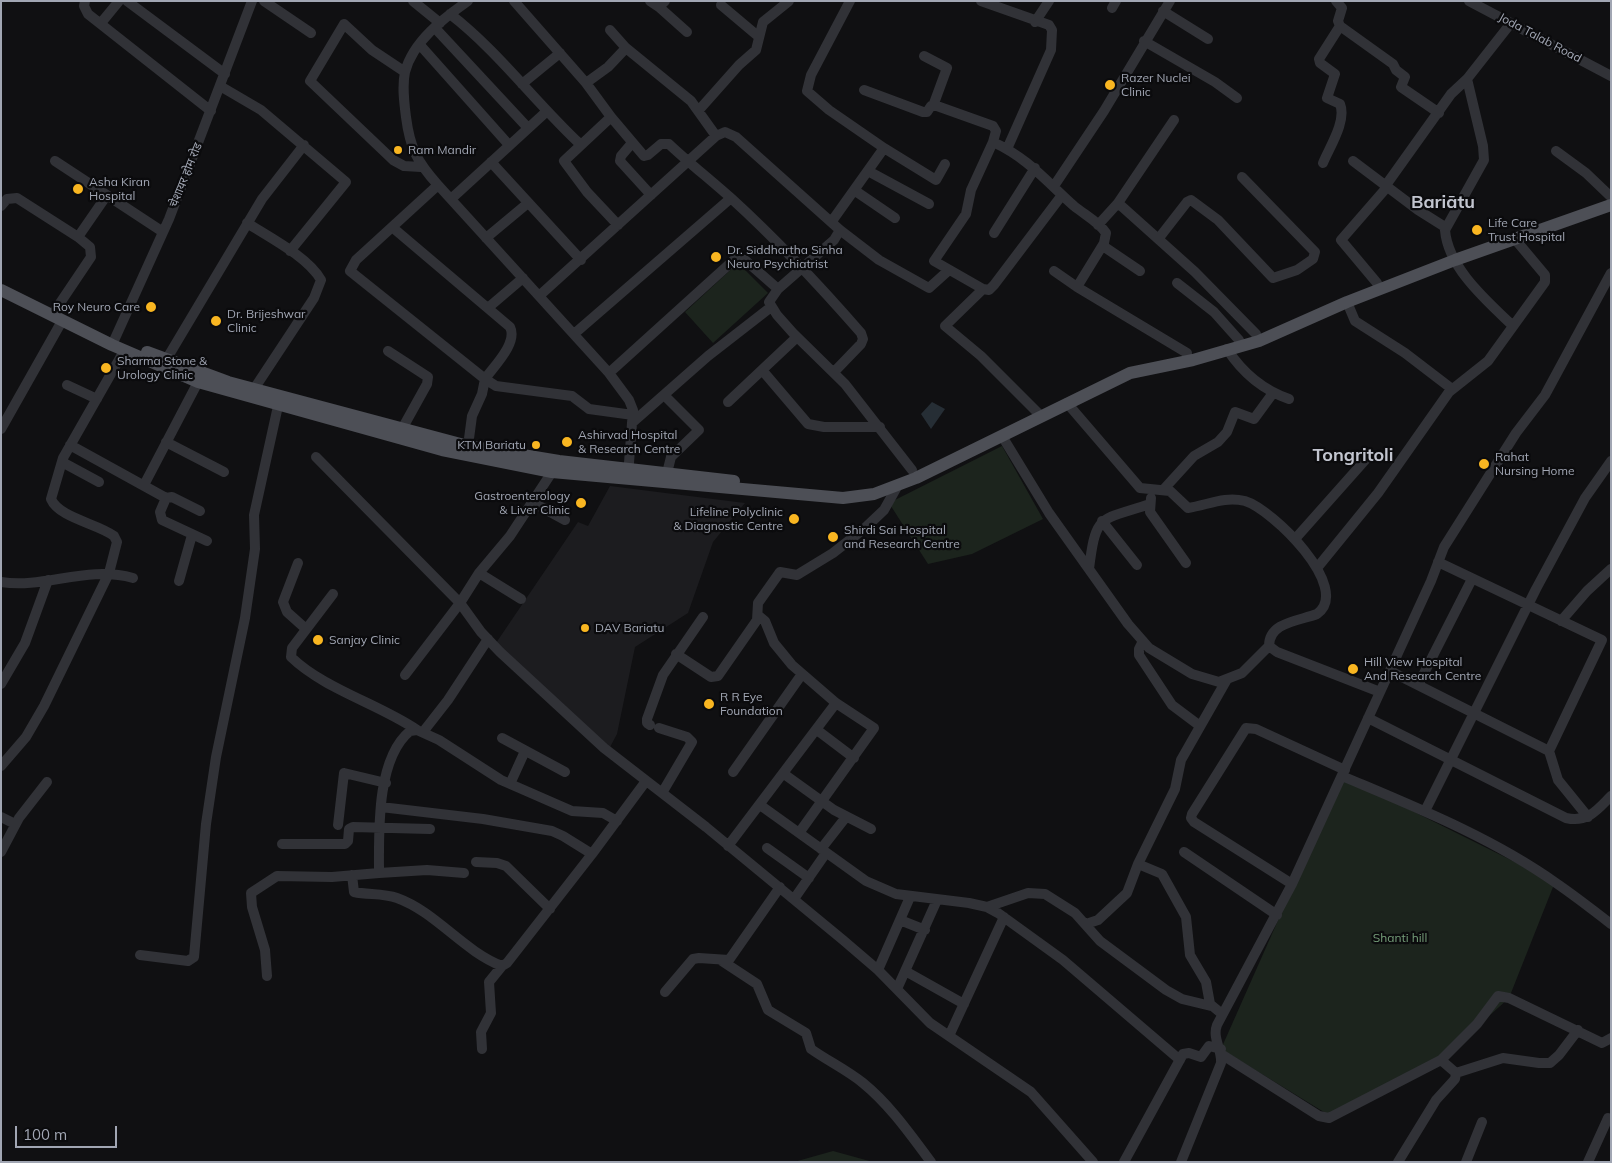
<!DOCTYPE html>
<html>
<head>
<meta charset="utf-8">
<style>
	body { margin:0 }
	#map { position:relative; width:1612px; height:1163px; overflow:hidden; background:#101012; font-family:Mulish,sans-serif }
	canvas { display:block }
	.frame { position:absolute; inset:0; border:2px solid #a1a6b3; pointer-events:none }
	.scale { position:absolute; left:15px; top:1126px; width:102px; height:22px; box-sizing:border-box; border:2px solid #a1a6b3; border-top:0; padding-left:6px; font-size:15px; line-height:18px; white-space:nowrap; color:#a1a6b3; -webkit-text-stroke:4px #0b0b0d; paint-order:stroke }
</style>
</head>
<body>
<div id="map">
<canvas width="1612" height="1163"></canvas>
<div class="frame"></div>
<div class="scale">100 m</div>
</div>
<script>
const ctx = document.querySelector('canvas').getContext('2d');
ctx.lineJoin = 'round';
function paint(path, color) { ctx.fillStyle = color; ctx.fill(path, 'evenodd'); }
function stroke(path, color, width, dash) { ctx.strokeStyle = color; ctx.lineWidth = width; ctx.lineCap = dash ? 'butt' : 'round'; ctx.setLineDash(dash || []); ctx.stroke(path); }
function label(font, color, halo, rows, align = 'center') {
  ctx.font = font + ' Mulish,"Noto Sans Devanagari",sans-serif'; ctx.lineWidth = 4.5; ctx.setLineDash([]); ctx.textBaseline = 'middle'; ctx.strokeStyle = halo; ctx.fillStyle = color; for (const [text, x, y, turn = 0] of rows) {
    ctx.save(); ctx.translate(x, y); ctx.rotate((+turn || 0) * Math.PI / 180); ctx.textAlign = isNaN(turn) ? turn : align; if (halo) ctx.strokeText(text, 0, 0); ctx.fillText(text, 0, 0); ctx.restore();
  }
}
paint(new Path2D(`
	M610 486 745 503 713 542 688 613 635 647 617 734 609 749 496 643 578 522 588 526Z`), '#1c1c1f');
paint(new Path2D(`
	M738 263 768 293 713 343 685 312Z
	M1002 446 1043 519 972 554 928 564 889 503Z
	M1342 776 1555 882 1509 998 1437 1063 1332 1117 1221 1049Z
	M833 1151 873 1162H794Z`), '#1c241d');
paint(new Path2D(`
	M932 402 945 409 931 429 921 414Z`), '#262e35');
stroke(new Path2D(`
	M85 1 84 6 88 14 211 111
	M127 1 225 74
	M264 1 311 33
	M413 1 440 23
	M514 1 586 83 611 117 564 161 587 192 618 225
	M650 1 659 7
	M665 1 659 7 687 32
	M981 1 1049 25 1052 30 1051 50 1007 149
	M1336 1 1342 8 1338 21 1340 26 1393 64 1396 70 1405 77 1401 87 1439 113
	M1469 1 1611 76
	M721 5 759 37
	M1112 8 1116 1
	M1163 11 1208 39
	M450 14C498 51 535 102 580 144
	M1035 22 1049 1
	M101 23 119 1
	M1511 23 1467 79 1483 146 1484 160 1445 230C1448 268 1487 301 1513 326
	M435 28 528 128
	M1144 41 1215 82 1237 98
	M420 45 509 145
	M626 48 691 101 716 136
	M924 56 947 68 933 106
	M405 72 372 50 344 24 310 81 393 160 404 166 421 167
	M586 83 608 67 626 48 610 30
	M522 84 560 53
	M220 86 261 110 346 182 290 251
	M864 90 923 112H927L931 106H937L993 126 996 131 993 142
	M699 110 739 65 756 50 763 22 789 1
	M611 117 644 156 648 155 661 144H669C689 163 711 180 732 199 778 241 820 286 861 333L863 339 861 344 834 372
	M632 143 621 156 620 161 651 195
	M884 148 936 180 945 164
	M1556 151 1586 173 1610 196
	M55 161 163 232
	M1353 161 1418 210 1445 227
	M491 162 581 260
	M1323 163C1329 148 1347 121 1340 104L1327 98 1335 74 1320 63 1319 59 1340 26
	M868 171 929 204
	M438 185C417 162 410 148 406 117 404 102 402 86 405 72 413 41 444 18 468 1
	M1386 185 1451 94 1467 79
	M1054 186 1104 111 1170 1
	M854 190 895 218
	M451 199 546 112
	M1118 203 1195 272 1256 334
	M1 206 7 199 17 198 78 237
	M832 221 884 148 829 110 807 91 811 75 850 1
	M247 223C269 237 308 257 321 280L314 298 254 389
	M1098 225 1118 203 1174 120
	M392 227 510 327C518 343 494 366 485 379L496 386 572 396 589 409 633 415
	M840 230 879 260 929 288 949 270
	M994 233 1035 168
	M486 238 528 203
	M1159 238 1187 202 1191 200 1218 220 1273 278 1297 270 1313 259 1315 252 1242 177
	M1103 246 1140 271
	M1054 271 1077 287
	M1177 283 1214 312 1239 340
	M1377 283 1341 240 1388 186
	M983 289 934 261 966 214 971 190 993 142C1028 158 1047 182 1074 206 1085 215 1099 222 1106 233L1104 243 1077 287 1187 353
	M539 296 716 136 725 132 736 137 840 230 834 240 778 289
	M1347 302 1355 321 1405 353 1452 389
	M489 307 523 278
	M56 309 91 257 90 247 78 237 107 195
	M574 334 731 198
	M112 345 169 219 252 1
	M1227 349C1242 372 1263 390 1289 399
	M388 351 428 377 427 384 402 429
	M166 360 262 199 304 145
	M762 370 808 424 824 427H880
	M609 373 735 259 745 260 778 289 769 302 777 315 793 333 845 384 912 470
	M67 385 97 399
	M664 395 699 430 671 457 667 473
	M728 402 797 337
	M1067 403 1140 488 1170 491 1188 508C1208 505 1224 496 1245 501 1272 509 1353 588 1317 614 1299 621 1269 622 1269 646L1277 652 1380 692
	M1041 416 981 356 945 326 983 289 989 290 994 285 1062 195
	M633 422 708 356 771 307
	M1 429 62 321
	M1002 436 1049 513 1128 624 1149 648 1192 674 1219 682 1242 673 1269 646
	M166 442 224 472
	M70 445 166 498 172 497 200 511
	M468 446 472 416 482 394 485 379 350 271 356 260 438 185 609 373 629 400 633 410 628 476
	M316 457 460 603 481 632 500 652 604 748 706 827 843 940 878 970 930 1023 1031 1092 1093 1162
	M62 462 99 482
	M144 485 198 382
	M1163 490 1194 456 1218 442 1227 432 1235 412 1254 419 1273 393
	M166 498 160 512 162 520 207 541
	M1151 498 1150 512 1186 563
	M532 502 565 520
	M1102 521 1137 565
	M1295 539 1367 458
	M298 563 283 602 287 612 306 629
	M1317 568 1378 493 1449 392 1488 361 1545 282V275L1514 238
	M1089 569C1096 513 1099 521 1150 504
	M479 573 521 599
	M179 581 192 535
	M1 582C45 589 86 565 133 578
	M333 594 292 648 291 657C324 689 379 704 417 730
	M759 616 765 621 774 643 792 665 836 703 874 728 799 833
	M1561 621 1587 591 1611 569
	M1143 641 1139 649V655L1172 705 1200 726
	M676 654 711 677 718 676 757 620 758 603 780 572 797 575 833 553 865 528 884 510 898 485
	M1390 671 1549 751 1602 640 1438 562
	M405 675 460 603 479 573 510 536 552 472 553 466
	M1 684 25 643 48 580
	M1418 685 1472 579
	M1368 718 1566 818C1588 823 1597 810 1611 796
	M650 725 647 723V719L663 675 703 617
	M659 728 687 737 692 742 662 793
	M817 730 854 758
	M423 732 448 700 488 639
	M502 738 565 772
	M1549 751 1558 780 1588 817
	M1 766 26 737 44 706 109 573 117 542 114 536C99 524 59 518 51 499L63 458 124 351
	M733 772 802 674
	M784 774 834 810 871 829
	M1342 776C1415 807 1491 837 1556 883 1575 896 1593 910 1611 924
	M510 784 525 751
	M760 805 866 881 896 894 969 903 987 907 998 913 1063 960 1180 1060
	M1425 811 1536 589 1585 498 1611 461
	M1 817 15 824
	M338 825 344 773 386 783
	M282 844H345L348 841 349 829 353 827 430 829
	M728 846 836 703
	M767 848 809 878
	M821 849 846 817
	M1 852 19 818 47 782
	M1184 852 1277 915
	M592 854 646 781
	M476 862 497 863 506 866 550 909
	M464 873 427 870 379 873C379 832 376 759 410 731L417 730 439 740 501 780 572 811 603 813 617 821
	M352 875 354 892C368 895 383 893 397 898 436 912 463 951 502 966L507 963 592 854 563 836 552 831 483 819 381 807
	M1292 884 1194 822 1191 818 1192 814 1246 728 1256 729 1345 770
	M794 899 826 853
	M987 907 1028 893 1045 894 1075 913 1100 941 1166 990 1182 999 1211 1006
	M900 920 925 930
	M1086 924 1098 920 1127 893 1138 864
	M140 955 188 961 194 957 206 824 216 757 245 618 255 549 254 515 278 406
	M722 961 757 984 768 1010 806 1033 811 1049C828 1061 847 1070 863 1083 890 1105 910 1134 931 1162
	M878 970 910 897
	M907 972 964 1004
	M267 976 265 950 252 907 251 893 277 876 332 877 379 873
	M897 989 937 900
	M665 992 693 959 699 958 729 960 780 887
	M1222 1014 1210 1004 1206 982 1190 955 1186 917 1162 874 1138 864 1175 789 1181 760 1226 681
	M949 1036 1004 917
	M482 1049 481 1032 491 1013 489 982 502 966
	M1221 1054 1319 1116 1329 1118 1441 1060 1477 1024 1498 996 1509 998 1602 1043 1611 1038
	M1456 1073 1503 1058 1539 1063H1550L1559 1055 1578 1030
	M1124 1162 1183 1054 1189 1053 1201 1057 1209 1046 1221 1049
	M1181 1162 1221 1063C1222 1049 1212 1038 1217 1025L1292 884 1431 581 1444 547 1516 433 1545 395 1611 273
	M1398 1162 1436 1100 1455 1079 1456 1073 1441 1060
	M1466 1162 1482 1122
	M1588 1162 1608 1118`), '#313237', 10);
stroke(new Path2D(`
	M1 290 112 345 198 382 442 450 552 472 843 498 874 494 916 478 1130 373 1193 360 1259 341 1347 302 1455 260 1611 205
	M147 352 228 382 468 446 559 461 734 481`), '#4d4f56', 12);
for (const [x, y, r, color] of [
	[1110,85,6,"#f9b621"],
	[398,150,5,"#f9b621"],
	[78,189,6,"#f9b621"],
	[1477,230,6,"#f9b621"],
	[716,257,6,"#f9b621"],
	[151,307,6,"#f9b621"],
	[216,321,6,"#f9b621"],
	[106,368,6,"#f9b621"],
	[567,442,6,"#f9b621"],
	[536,445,5,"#f9b621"],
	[1484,464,6,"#f9b621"],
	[581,503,6,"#f9b621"],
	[794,519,6,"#f9b621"],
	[833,537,6,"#f9b621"],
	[585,628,5,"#f9b621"],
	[318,640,6,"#f9b621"],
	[1353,669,6,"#f9b621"],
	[709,704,6,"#f9b621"]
]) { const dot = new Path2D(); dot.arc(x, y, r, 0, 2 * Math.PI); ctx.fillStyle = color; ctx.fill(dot); stroke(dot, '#0b0b0d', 2); }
label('12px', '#a1a6b3', '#0b0b0d', [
	["Joda Talab Road",1540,38,28],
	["चेशायर होम रोड",186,175,-68]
]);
label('12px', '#a1a6b3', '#0b0b0d', [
	["Razer Nuclei",1121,78],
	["Clinic",1121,92],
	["Ram Mandir",408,150],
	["Asha Kiran",89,182],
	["Hospital",89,196],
	["Life Care",1488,223],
	["Trust Hospital",1488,237],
	["Dr. Siddhartha Sinha",727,250],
	["Neuro Psychiatrist",727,264],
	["Roy Neuro Care",140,307,"right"],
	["Dr. Brijeshwar",227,314],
	["Clinic",227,328],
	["Sharma Stone &",117,361],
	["Urology Clinic",117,375],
	["Ashirvad Hospital",578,435],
	["& Research Centre",578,449],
	["KTM Bariatu",526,445,"right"],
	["Rahat",1495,457],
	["Nursing Home",1495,471],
	["Gastroenterology",570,496,"right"],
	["& Liver Clinic",570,510,"right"],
	["Lifeline Polyclinic",783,512,"right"],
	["& Diagnostic Centre",783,526,"right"],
	["Shirdi Sai Hospital",844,530],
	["and Research Centre",844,544],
	["DAV Bariatu",595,628],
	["Sanjay Clinic",329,640],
	["Hill View Hospital",1364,662],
	["And Research Centre",1364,676],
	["R R Eye",720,697],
	["Foundation",720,711]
], 'left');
label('12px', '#769f7a', '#0b0b0d', [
	["Shanti hill",1400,938]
]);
label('bold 18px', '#c2c5cf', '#0b0b0d', [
	["Bariātu",1443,203],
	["Tongritoli",1353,456]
]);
</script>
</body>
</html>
